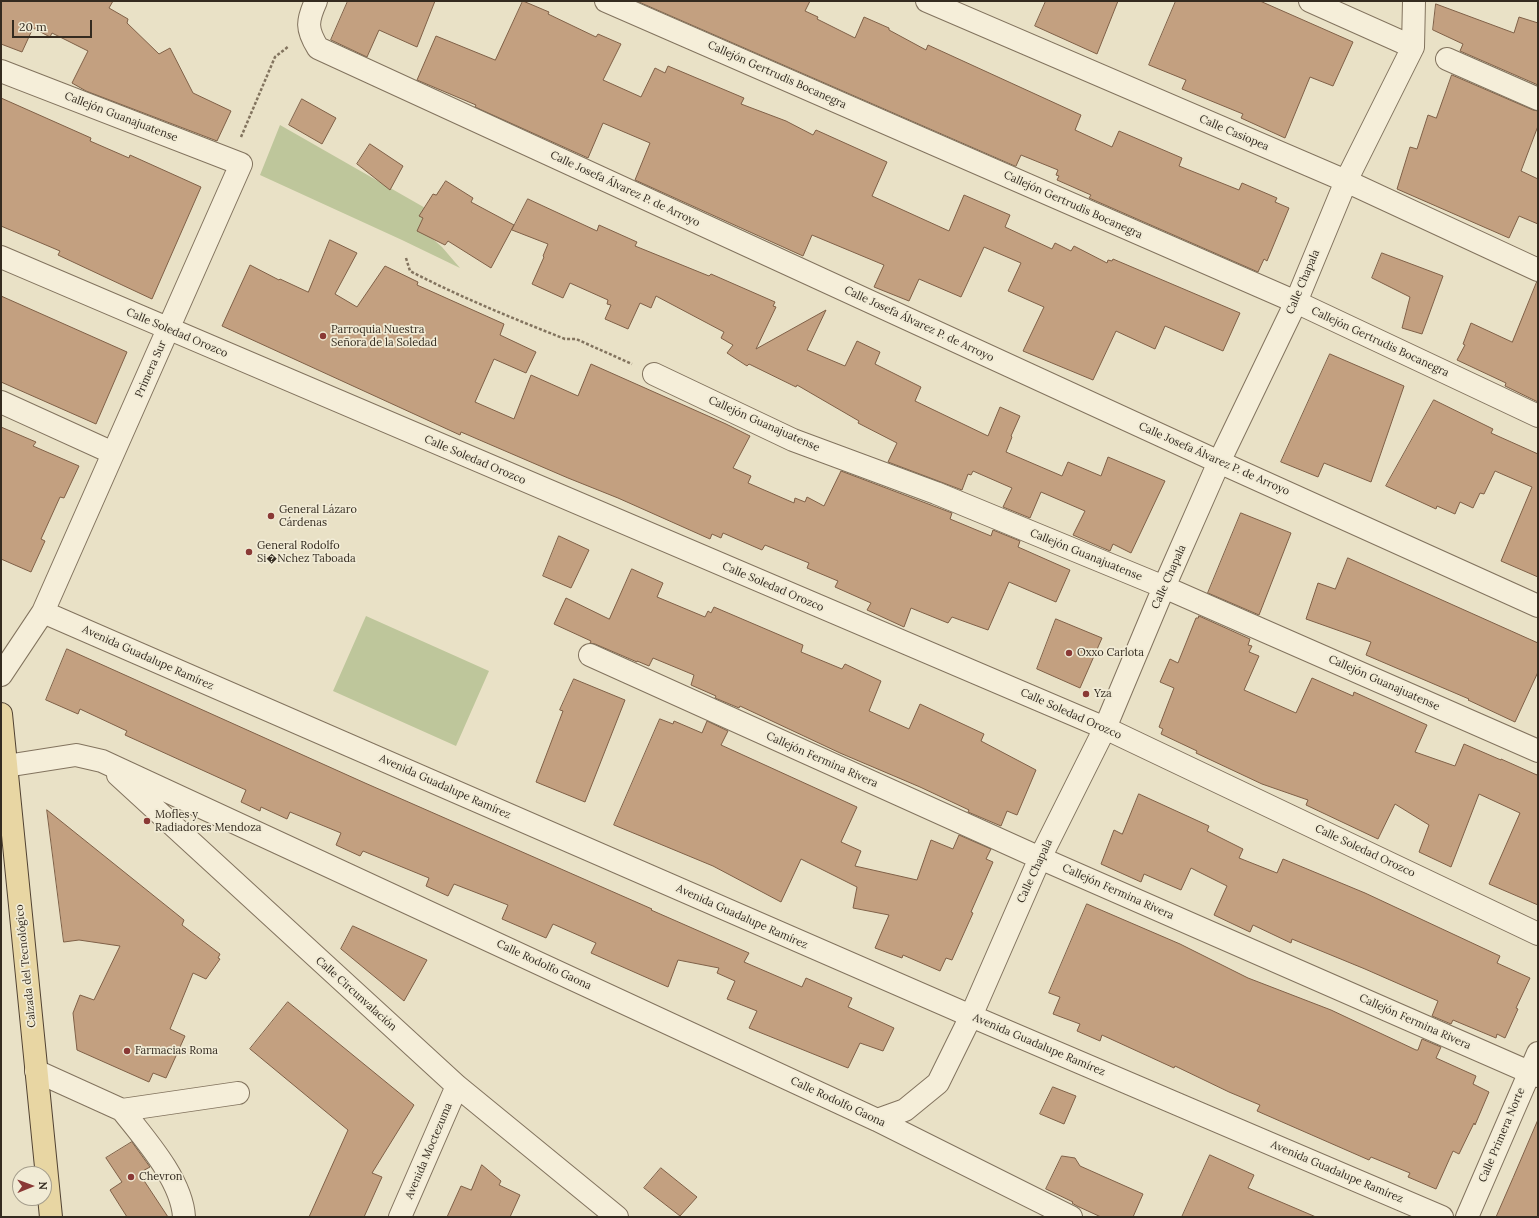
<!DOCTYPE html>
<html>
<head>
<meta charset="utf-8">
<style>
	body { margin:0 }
	#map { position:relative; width:1539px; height:1218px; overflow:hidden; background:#e9e1c6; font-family:Lora,serif }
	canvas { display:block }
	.frame { position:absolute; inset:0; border:2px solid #342b20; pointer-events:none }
	.north { position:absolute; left:12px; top:1166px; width:40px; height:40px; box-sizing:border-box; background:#f1ebd5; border:1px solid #a59e8d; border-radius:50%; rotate:89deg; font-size:11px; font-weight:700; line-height:16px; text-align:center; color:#342b20 }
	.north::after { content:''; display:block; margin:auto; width:14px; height:18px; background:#8a3935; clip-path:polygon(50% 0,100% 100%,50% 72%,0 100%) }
	.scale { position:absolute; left:12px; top:20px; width:80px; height:18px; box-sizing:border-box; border:2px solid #342b20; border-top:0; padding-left:5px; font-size:12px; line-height:14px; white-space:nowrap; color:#342b20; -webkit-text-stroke:3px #f1ebd5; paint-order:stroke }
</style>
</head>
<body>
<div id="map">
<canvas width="1539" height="1218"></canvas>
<div class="frame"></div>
<div class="north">N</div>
<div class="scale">20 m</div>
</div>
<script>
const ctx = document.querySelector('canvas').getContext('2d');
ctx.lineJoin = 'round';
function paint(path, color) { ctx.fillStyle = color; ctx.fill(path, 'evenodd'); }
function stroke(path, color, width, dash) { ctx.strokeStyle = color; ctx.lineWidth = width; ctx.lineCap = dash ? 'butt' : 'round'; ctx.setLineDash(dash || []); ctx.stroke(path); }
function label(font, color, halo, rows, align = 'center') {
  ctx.font = font + ' Lora,serif'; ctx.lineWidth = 3.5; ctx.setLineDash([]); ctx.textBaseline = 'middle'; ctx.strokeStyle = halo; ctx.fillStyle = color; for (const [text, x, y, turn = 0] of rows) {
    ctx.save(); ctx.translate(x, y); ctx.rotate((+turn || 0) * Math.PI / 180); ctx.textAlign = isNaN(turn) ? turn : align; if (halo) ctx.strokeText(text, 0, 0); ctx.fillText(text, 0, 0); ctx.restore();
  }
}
paint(new Path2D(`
	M280 125 427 209 419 227 442 247 460 268 402 240 260 175Z
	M366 616 489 671 456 746 333 691Z`), '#bec69b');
const building = new Path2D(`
	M1 1H113L109 8 128 19 127 23 159 54 170 48 193 93 231 111 217 141 86 91 72 83 88 51 52 33 50 37 33 28 22 52 1 44Z
	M348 1H435L417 47 379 30 367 57 331 40Z
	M523 1 549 12 548 14 596 37 598 34 621 44 603 80 641 97 655 68 665 73 668 66 744 98 741 104 786 121 813 135 816 130 887 162 872 196 949 231 964 195 1010 215 1005 227 1052 249 1055 243 1071 251 1074 246 1107 263 1108 260 1112 261 1113 259 1240 313 1223 351 1165 326 1155 349 1116 331 1093 380 1023 351 1044 307 1008 291 1021 263 984 247 961 297 919 279 909 301 874 287 884 265 812 235 803 256 635 180 650 143 603 123 588 158 475 107 476 105 417 80 436 36 495 60Z
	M637 1H810L805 11 818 17 817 19 855 38 864 17 889 28V30L926 50 928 45 1081 115 1075 130 1112 147 1119 131 1182 158 1179 166 1239 190 1242 183 1277 198 1275 202 1289 208 1267 261 1264 259 1258 272 1089 198 1091 195 1057 180 1059 176 1056 175 1058 170 1021 155 1016 166Z
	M1046 1H1118L1097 54 1035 26Z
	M1176 1H1260L1353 42 1333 86 1310 77 1285 138 1241 118 1243 114 1182 89 1186 80 1149 65Z
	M1436 4 1514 33 1519 17 1538 23V85L1460 51 1463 44 1433 30Z
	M1452 75 1533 110 1538 111V126L1521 171 1538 179V224L1519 216 1509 238 1397 189 1410 147 1417 149 1428 115 1436 118Z
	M1 98 91 138 90 141 129 158 130 155 201 187 152 299 58 255 60 251 1 226Z
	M302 99 336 118 322 144 289 125Z
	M370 144 403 166 390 190 357 164Z
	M446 181 473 198 471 202 514 225 491 268 448 241 445 245 417 231 423 218 419 216 433 194 436 195Z
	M528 199 597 231 599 225 637 242 635 246 709 276 711 274 775 302 773 306 776 307 756 349 826 310 807 350 845 366 857 341 880 352 875 364 921 387 915 401 988 436 1000 407 1020 416 1011 436 1012 437 1006 452 1062 476 1068 462 1101 476 1108 457 1165 481 1131 553 1113 544 1110 551 1073 535 1085 511 1041 492 1030 518 1003 507 1012 488 973 471 971 475 968 474 962 490 888 462 897 443 858 423 859 421 797 385 796 387 749 364 747 366 727 353 733 345 721 338 724 332 656 296 651 308 640 303 628 329 605 319 611 305 607 304 608 300 570 283 563 298 532 284 544 257 543 256 548 244 512 230Z
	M330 240 357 253 335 294 357 307 385 266 418 282 417 285 504 324 500 335 536 352 526 373 494 359 475 402 514 419 531 375 578 396 591 364 726 424 750 436 733 468 751 476 748 483 794 503 795 498 805 502 807 497 824 506 841 471 952 513 950 519 991 536 993 530 1020 541 1018 547 1070 570 1056 602 1009 582 988 630 952 617 948 623 911 608 904 627 867 610 871 603 835 587 838 581 807 568 809 563 765 545 762 550 723 533 721 538 712 534 710 539 618 498 568 478 461 432 460 435 222 326 250 265 279 280 280 279 308 292Z
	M1382 253 1443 276 1422 334 1402 328 1410 297 1372 278Z
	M1537 282H1538V402L1505 386 1506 383 1457 360 1465 345 1463 344 1471 323 1512 342Z
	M1 296 127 352 96 424 1 382Z
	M1330 354 1404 386 1371 482 1324 463 1318 477 1281 462Z
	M1434 400 1493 429 1491 433 1538 454V577L1501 561 1532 487 1495 471 1484 494 1480 493 1473 508 1460 502 1455 514 1437 506 1436 509 1386 486Z
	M1 427 36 442 33 446 79 466 64 498 60 497 41 539 45 541 31 572 1 559Z
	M1241 513 1291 533 1259 615 1208 593Z
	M559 536 589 550 571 588 543 576Z
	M1348 558 1538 643V672L1515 722 1468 700 1469 699 1366 655 1371 642 1306 619 1318 583 1335 589Z
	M632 569 663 583 657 597 705 617 708 611 711 613 714 607 803 645 801 652 842 669 845 664 881 681 869 711 909 729 920 704 984 734 981 741 1036 770 1017 815 1007 811 1001 826 968 812 969 810 920 787 840 753 740 706 739 708 715 698 716 696 691 685 694 675 653 658 649 666 637 661V662L595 644 590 643 591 641 554 624 566 598 609 619Z
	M1199 616 1250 639 1248 645 1252 646 1249 652 1259 656 1244 690 1296 713 1312 678 1353 696 1354 692 1427 725 1415 752 1455 766 1464 744 1501 760V759L1537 775 1538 772V905L1489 884 1520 813 1479 794 1451 867 1419 852 1429 825 1395 804 1378 839 1306 805 1308 800 1262 784 1196 753 1197 751 1161 734 1163 729 1159 727 1174 688 1160 682 1170 659 1178 663 1196 618H1198Z
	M1056 619 1102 638 1080 688 1037 669Z
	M67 649 365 783 561 869 652 909 651 910 749 953 744 962 802 987 806 978 852 998 848 1007 894 1028 883 1051 860 1043 848 1068 749 1028 757 1011 727 999 735 981 717 973 719 968 678 960 668 987 591 953 596 943 553 924 546 938 502 919 508 905 454 884 448 896 426 886 429 878 363 851 360 856 336 845 341 833 290 812 287 819 261 807 260 811 241 802 246 790 125 735 127 731 80 709 78 714 46 700Z
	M574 679 625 700 585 802 536 782 563 711 560 710Z
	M660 719 673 724 674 721 702 733 707 721 728 731 721 745 857 807 841 842 861 851 855 866 917 880 931 840 953 849 959 835 991 849 986 859 993 862 971 912 973 913 952 960 946 958 940 971 903 955 902 958 875 948 889 915 853 908 857 887 801 859 781 902 713 866 614 825Z
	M1139 794 1209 826 1207 831 1243 849 1239 858 1277 873 1283 859 1365 893 1500 956 1497 963 1530 978 1516 1008 1518 1009 1505 1038 1497 1034 1496 1038 1453 1020 1451 1024 1432 1016 1438 1001 1365 969 1292 939 1291 943 1253 925 1250 932 1214 915 1227 886 1191 868 1181 890 1144 874 1141 882 1101 864 1114 830 1122 834Z
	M47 810 184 920 182 925 220 954 218 958 220 959 206 979 193 973 170 1029 185 1036 166 1078 153 1073 149 1082 77 1050 73 1013 80 995 94 1000 120 946 79 940 64 942Z
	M1087 904 1180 944 1248 978 1331 1010 1416 1050H1418L1422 1039 1441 1047 1436 1058 1476 1076 1473 1084 1489 1092 1475 1125 1474 1123 1459 1154 1453 1151 1436 1189 1408 1177 1410 1173 1371 1157 1369 1160 1257 1111 1260 1105 1229 1092 1175 1066 1174 1068 1102 1035 1100 1041 1077 1031 1080 1024 1053 1014 1060 997 1049 993Z
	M353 926 427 960 404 1001 341 949Z
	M288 1002 414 1105 372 1173 382 1177 364 1217H309L348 1130 250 1049Z
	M1053 1087 1076 1096 1064 1124 1040 1114Z
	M1538 1120V1217H1496L1513 1178Z
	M132 1142 150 1167 139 1173 168 1217H127L110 1190 122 1182 106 1158Z
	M1210 1155 1254 1175 1248 1188 1316 1217H1182Z
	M1062 1156 1075 1158 1080 1166 1143 1194 1133 1217H1101L1077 1206 1072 1203 1073 1202 1046 1189Z
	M482 1165 501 1181 499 1185 520 1195 510 1217H447L461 1186 471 1190Z
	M661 1168 697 1197 680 1216 644 1188Z`);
paint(building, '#c3a080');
stroke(building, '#7f6047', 1);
const minor = new Path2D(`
	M316 1C307 21 306 29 318 48L1219 462 1538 606
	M606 1 1296 302 1538 416
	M927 1 1346 181 1538 270
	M1310 1 1413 47
	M1447 59 1538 99
	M1 71 241 164 43 612 1 675
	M1 257 1105 728 1538 934
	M654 374 793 440 936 493 1164 587 1538 751
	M1 402 113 453
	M43 612 971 1016 1442 1217
	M590 655 1040 858 1538 1076
	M1 769 6 766 76 755 102 761 877 1120 1071 1217
	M118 775 457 1086 617 1217
	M36 1071 122 1110 238 1093
	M122 1110C144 1138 182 1180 184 1217
	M877 1120 905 1110 938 1083 971 1016 1040 858 1105 728 1164 587 1219 462 1296 302 1346 181 1413 47 1414 1
	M400 1217 457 1086
	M1467 1217 1538 1053`);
const major = new Path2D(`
	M1 714 51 1217`);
stroke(minor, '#82735e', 24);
stroke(major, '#514232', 24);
stroke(new Path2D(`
	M241 137 275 57 289 46
	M406 258 410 271C460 297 512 318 565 339H576L632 364`), '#82735e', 2.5, [3, 2]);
stroke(minor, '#f5eed9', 22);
stroke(major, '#e8d6a3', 22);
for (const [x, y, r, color] of [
	[323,336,4,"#8a3935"],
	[271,516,4,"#8a3935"],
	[249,552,4,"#8a3935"],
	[1069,653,4,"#8a3935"],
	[1086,694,4,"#8a3935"],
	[147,821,4,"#8a3935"],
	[127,1051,4,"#8a3935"],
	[131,1177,4,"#8a3935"]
]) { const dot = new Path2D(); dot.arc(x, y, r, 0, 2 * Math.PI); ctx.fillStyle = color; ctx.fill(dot); stroke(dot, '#f1ebd5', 1.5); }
label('11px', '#342b20', '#f1ebd5', [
	["Callejón Gertrudis Bocanegra",777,75,24],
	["Callejón Guanajuatense",121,117,21],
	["Calle Casiopea",1234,133,23],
	["Calle Josefa Álvarez P. de Arroyo",625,189,25],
	["Callejón Gertrudis Bocanegra",1073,205,24],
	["Calle Chapala",1303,282,-67],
	["Calle Josefa Álvarez P. de Arroyo",919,324,25],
	["Calle Soledad Orozco",177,333,23],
	["Callejón Gertrudis Bocanegra",1380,342,25],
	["Primera Sur",151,369,-66],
	["Callejón Guanajuatense",764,424,24],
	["Calle Josefa Álvarez P. de Arroyo",1214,459,24],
	["Calle Soledad Orozco",475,460,23],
	["Callejón Guanajuatense",1086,555,22],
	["Calle Chapala",1169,577,-66],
	["Calle Soledad Orozco",773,587,23],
	["Avenida Guadalupe Ramírez",148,658,24],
	["Callejón Guanajuatense",1384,683,24],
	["Calle Soledad Orozco",1071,714,24],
	["Callejón Fermina Rivera",822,760,24],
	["Avenida Guadalupe Ramírez",445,787,24],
	["Calle Soledad Orozco",1365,851,25],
	["Calle Chapala",1035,871,-65],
	["Callejón Fermina Rivera",1118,892,24],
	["Avenida Guadalupe Ramírez",742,917,24],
	["Calle Rodolfo Gaona",544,965,25],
	["Calzada del Tecnológico",26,966,-96],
	["Calle Circunvalación",356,994,42],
	["Callejón Fermina Rivera",1415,1022,24],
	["Avenida Guadalupe Ramírez",1039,1045,23],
	["Calle Rodolfo Gaona",838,1102,25],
	["Calle Primera Norte",1502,1135,-67],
	["Avenida Moctezuma",429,1151,-67],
	["Avenida Guadalupe Ramírez",1337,1172,23]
]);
label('11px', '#342b20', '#f1ebd5', [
	["Parroquia Nuestra",331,330],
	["Señora de la Soledad",331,343],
	["General Lázaro",279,510],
	["Cárdenas",279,523],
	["General Rodolfo",257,546],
	["Si�Nchez Taboada",257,559],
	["Oxxo Carlota",1077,653],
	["Yza",1094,694],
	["Mofles y",155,815],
	["Radiadores Mendoza",155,828],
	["Farmacias Roma",135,1051],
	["Chevron",139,1177]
], 'left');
</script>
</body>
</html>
